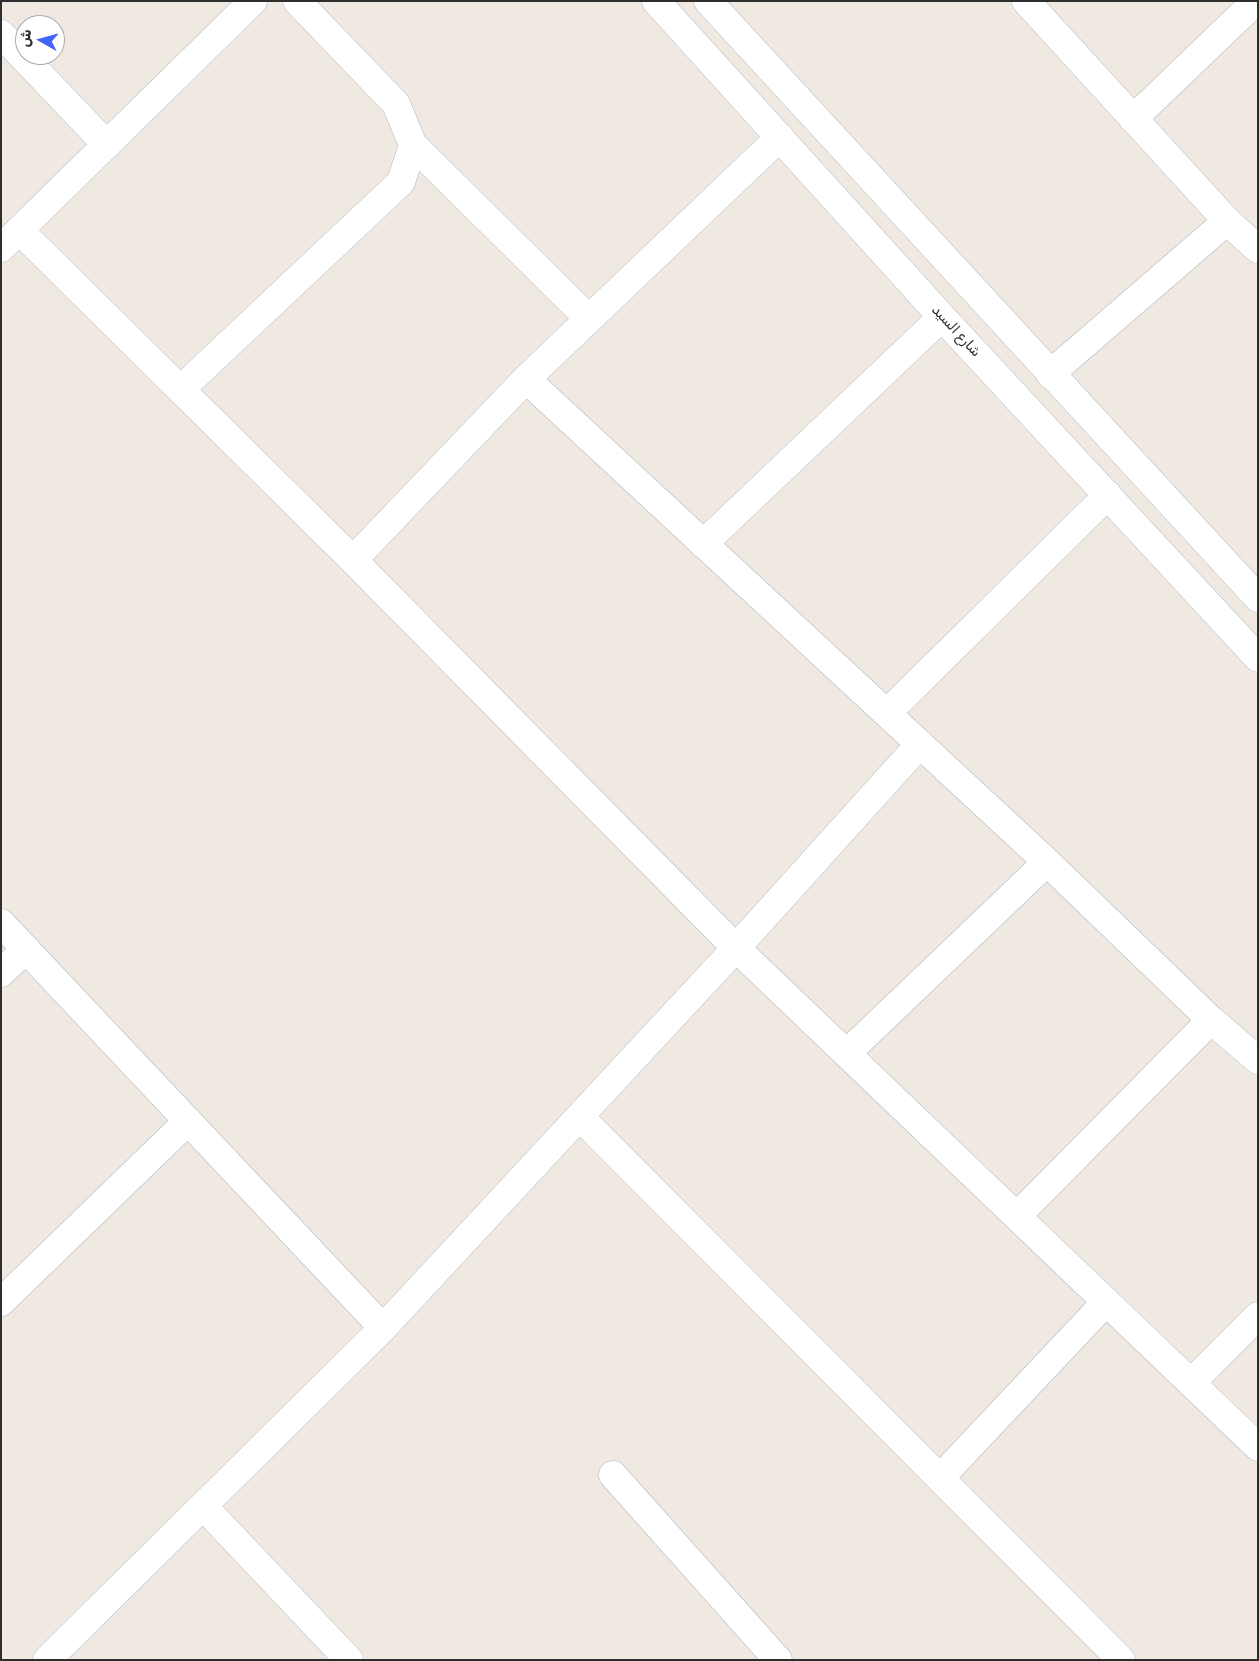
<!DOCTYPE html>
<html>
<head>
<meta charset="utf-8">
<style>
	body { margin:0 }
	#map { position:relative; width:1259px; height:1661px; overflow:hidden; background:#efe9e1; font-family:Rubik,Vazirmatn,sans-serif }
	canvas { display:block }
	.frame { position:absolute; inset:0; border:2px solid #2e2e2e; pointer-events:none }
	.north { position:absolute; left:15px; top:15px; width:50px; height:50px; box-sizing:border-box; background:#fff; border:1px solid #ababab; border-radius:50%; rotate:277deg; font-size:14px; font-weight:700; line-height:20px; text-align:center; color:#2e2e2e }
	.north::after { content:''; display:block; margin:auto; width:18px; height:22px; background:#4264fb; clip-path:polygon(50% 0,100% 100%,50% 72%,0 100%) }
</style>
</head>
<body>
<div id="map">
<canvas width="1259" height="1661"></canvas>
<div class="frame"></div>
<div class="north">ش</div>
</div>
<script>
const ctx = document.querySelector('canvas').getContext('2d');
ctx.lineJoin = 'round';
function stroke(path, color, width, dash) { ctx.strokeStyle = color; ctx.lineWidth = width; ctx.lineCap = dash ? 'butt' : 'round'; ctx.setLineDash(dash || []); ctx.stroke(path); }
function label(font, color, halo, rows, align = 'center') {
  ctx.font = font + ' Rubik,Vazirmatn,sans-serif'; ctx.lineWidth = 4; ctx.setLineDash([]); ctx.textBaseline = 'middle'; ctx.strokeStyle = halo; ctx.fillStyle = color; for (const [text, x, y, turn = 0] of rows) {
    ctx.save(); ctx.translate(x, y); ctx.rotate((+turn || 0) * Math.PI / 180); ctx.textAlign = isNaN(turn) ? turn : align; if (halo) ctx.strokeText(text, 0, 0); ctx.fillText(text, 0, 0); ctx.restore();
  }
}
const minor = new Path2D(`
	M656 1 942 317 1258 658
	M708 1 1258 598
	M1026 1 1227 221 1258 249
	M1 34 107 145
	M1133 119 1256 1
	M413 145 589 319
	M19 230 353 560 736 948 383 1328 47 1660
	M1 248 253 1
	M1050 374 1227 221
	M526 379 1047 862 1211 1020 1258 1060
	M181 389 401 182 413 145 396 104 297 1
	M703 544 942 317
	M353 560 526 379 780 137
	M887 713 1108 495
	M920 744 736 948 1258 1447
	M1 923 383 1328
	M1 973 26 949
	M847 1053 1047 862
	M580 1117 1121 1660
	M1017 1216 1211 1020
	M1 1302 188 1121
	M1191 1383 1258 1316
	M613 1475 778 1660
	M940 1478 1106 1302
	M203 1506 349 1660`);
stroke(minor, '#b4b7c1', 29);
stroke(minor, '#fff', 28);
label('14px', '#2e2e2e', '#fff', [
	["شارع السيد",956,331,47]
]);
</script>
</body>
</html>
